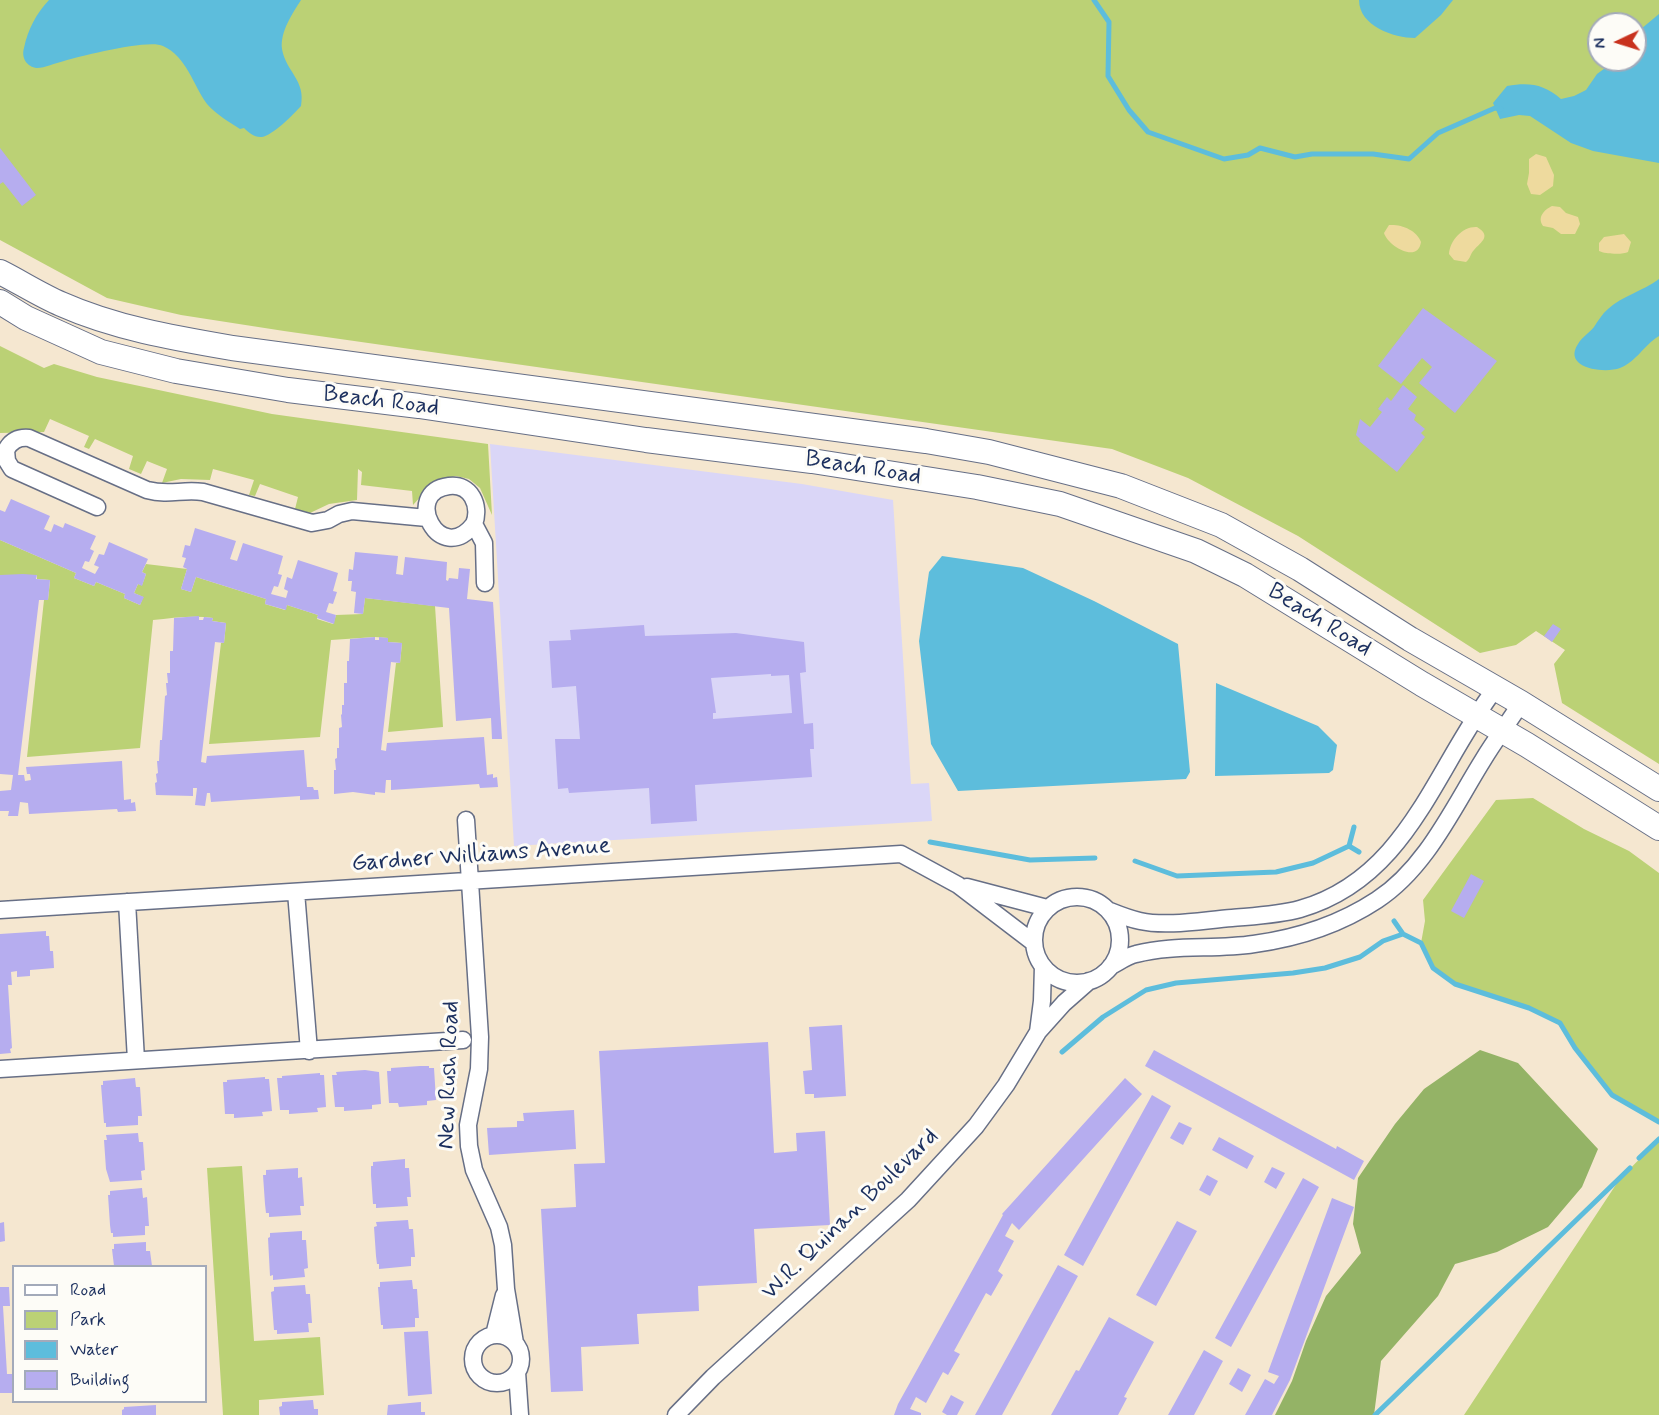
<!DOCTYPE html>
<html>
<head>
<meta charset="utf-8">
<style>
	body { margin:0 }
	#map { position:relative; width:1659px; height:1415px; overflow:hidden; background:#f5e7d0; font-family:Mynerve,sans-serif }
	canvas { display:block }
	.legend { position:absolute; left:12px; top:1265px; width:195px; height:138px; box-sizing:border-box; background:#fdfcf7; border:2px solid #a3aaba; margin:0; padding:8px 10px; list-style:none; font-size:18px; color:#1b2f5e }
	.legend li { display:flex; align-items:center; gap:12px; height:30px }
	.legend b { width:30px; border:2px solid #a3aaba }
	.north { position:absolute; left:1587px; top:12px; width:60px; height:60px; box-sizing:border-box; background:#fdfcf7; border:2px solid #a3aaba; border-radius:50%; rotate:266deg; font-size:16px; font-weight:700; line-height:24px; text-align:center; color:#1b2f5e }
	.north::after { content:''; display:block; margin:auto; width:21px; height:27px; background:#c8321e; clip-path:polygon(50% 0,100% 100%,50% 72%,0 100%) }
</style>
</head>
<body>
<div id="map">
<canvas width="1659" height="1415"></canvas>
<ul class="legend">
<li><b style="height:8px;background:#fff"></b>Road</li>
<li><b style="height:16px;background:#bbd175"></b>Park</li>
<li><b style="height:16px;background:#5dbddc"></b>Water</li>
<li><b style="height:16px;background:#b6adef"></b>Building</li>
</ul>
<div class="north">N</div>
</div>
<script>
const ctx = document.querySelector('canvas').getContext('2d');
ctx.lineJoin = 'round';
function paint(path, color) { ctx.fillStyle = color; ctx.fill(path, 'evenodd'); }
function stroke(path, color, width, dash) { ctx.strokeStyle = color; ctx.lineWidth = width; ctx.lineCap = dash ? 'butt' : 'round'; ctx.setLineDash(dash || []); ctx.stroke(path); }
function label(font, color, halo, rows, align = 'center') {
  ctx.font = font + ' Mynerve,sans-serif'; ctx.lineWidth = 6; ctx.setLineDash([]); ctx.textBaseline = 'middle'; ctx.strokeStyle = halo; ctx.fillStyle = color; for (const [text, x, y, turn = 0] of rows) {
    ctx.save(); ctx.translate(x, y); ctx.rotate((+turn || 0) * Math.PI / 180); ctx.textAlign = isNaN(turn) ? turn : align; if (halo) ctx.strokeText(text, 0, 0); ctx.fillText(text, 0, 0); ctx.restore();
  }
}
paint(new Path2D(`
	M490 444 802 484 893 500 911 784 929 783 932 821 514 846Z`), '#dad6f7');
paint(new Path2D(`
	M0 0H1659V764L1562 703 1554 664 1565 650 1536 631 1516 645 1480 653 1298 536 1188 478 1112 449 284 331 181 315 107 298 0 240ZM1599 24H1635V60H1599Z
	M0 346 44 368 54 364 97 377 272 414 488 444 492 515 480 488 469 479 456 476 434 482 413 505 412 491 361 485 362 472 358 469 357 500 329 504 310 513 295 509 298 497 260 484 255 496 249 495 254 480 213 469 210 480 181 479 162 483 167 469 147 461 141 474 129 469 133 456 95 439 89 449 84 447 89 436 50 419 44 432 0 433Z
	M0 540 76 573 74 578 94 586 96 582 125 594 124 598 140 605 143 597 134 593 138 584 142 585 146 574 142 572 146 564 187 569 181 589 191 592 196 577 266 599 265 604 285 610 287 605 318 615 317 619 333 624 336 615 363 614 365 598 435 606 443 727 388 732 396 663H400L402 643 388 642V638L375 637 331 640 320 737 209 744 221 643H224L226 623 212 621 213 618C193 615 173 618 153 620L140 748 27 757 44 600H48L50 580 37 579V575H0Z
	M1533 798 1584 829 1629 851 1659 873V1122L1612 1095 1575 1048 1560 1023 1529 1008 1455 984 1433 968 1421 943 1425 921 1423 900 1496 800Z
	M1659 1139V1415H1464L1619 1180Z
	M242 1166 254 1341 320 1337 324 1395 259 1400V1415H223L207 1168Z`), '#bbd175');
paint(new Path2D(`
	M1480 1050 1518 1063 1598 1149 1582 1187 1548 1227 1497 1252 1455 1264 1438 1296 1381 1361 1374 1415H1275L1292 1381 1306 1341 1326 1296 1361 1253 1353 1224 1358 1178 1395 1124 1424 1089Z`), '#94b366');
paint(new Path2D(`
	M1536 154 1546 157 1554 175 1553 186 1540 195 1531 194 1527 184 1529 173V159Z
	M1552 206 1560 207 1566 213 1578 217 1580 224 1575 234H1561L1553 228 1543 226C1537 217 1544 210 1552 206Z
	M1389 225C1401 224 1417 230 1421 242 1418 264 1388 246 1384 233Z
	M1477 227C1492 236 1481 242 1474 250 1470 254 1471 258 1466 262L1454 260 1449 254C1450 240 1463 226 1477 227Z
	M1624 234 1631 242 1628 252C1623 255 1605 254 1599 251V243L1604 237Z`), '#eeda9e');
paint(new Path2D(`
	M49 0H301C293 13 280 31 282 49 286 72 306 80 301 106 293 115 273 135 262 137 255 138 248 132 244 128L240 129C229 122 216 114 207 104 193 85 187 57 163 46 148 39 82 56 64 61 55 63 45 68 37 68 27 67 21 58 24 48 28 29 36 14 49 0Z
	M1359 0H1453L1441 15 1415 38C1394 38 1359 26 1359 0Z
	M1659 14V163L1593 151 1571 143 1530 116 1519 115 1500 119 1493 103 1507 86C1529 82 1544 84 1561 99L1574 96 1586 90 1597 74 1616 60H1635V34Z
	M1659 279V336C1644 345 1636 362 1620 368 1604 374 1562 368 1578 344 1582 337 1589 333 1594 327 1598 321 1602 314 1608 309 1622 296 1643 291 1659 279Z
	M942 556 1023 568 1094 601 1178 644 1190 772 1186 779 958 791 931 744 919 641 929 572Z
	M1216 683 1318 726 1337 745 1333 770 1329 773 1215 776Z`), '#5dbddc');
stroke(new Path2D(`
	M1094 0 1109 22 1108 76 1129 110 1148 132 1224 159 1248 155 1260 148 1295 157 1312 154H1373L1409 159 1438 133 1495 108 1501 109
	M930 842 1030 860 1095 858
	M1349 846 1354 827
	M1135 861 1177 876 1276 872 1313 863 1349 846 1359 852
	M1394 921 1403 934
	M1062 1052 1103 1017 1146 990 1176 983 1293 973 1325 968 1360 957 1383 941 1403 934 1421 943 1433 968 1455 984 1529 1008 1560 1023 1575 1048 1612 1095 1659 1122
	M1639 1158 1659 1139
	M1375 1415 1630 1168`), '#5dbddc', 5);
paint(new Path2D(`
	M0 148 36 195 22 206 3 182 0 184Z
	M1423 308 1497 361 1455 413 1419 383 1432 367 1422 358 1401 384 1378 366Z
	M1403 385 1417 397 1408 409 1416 415 1414 420 1425 429 1421 433 1425 437 1397 472 1359 441 1360 439 1356 435 1360 419 1370 427 1382 412 1378 409 1387 397 1391 401Z
	M11 499 50 516 44 529 51 532 54 524 63 528 65 523 96 536 90 549 94 551 89 562 85 561 82 568 95 574 99 567 94 565 99 554 104 555 109 542 148 559 142 572 146 574 142 586 138 584 134 593 144 597 140 605 124 598 125 594 96 582 94 586 74 578 76 573 0 540V510L5 512Z
	M195 528 236 541 230 559 237 561 243 543 283 556 278 574 282 575 278 587 274 586 271 594 286 598 288 591 284 589 287 577 292 579 298 560 338 573 333 591 337 592 333 604 329 603 326 612 336 615 334 624 317 618 318 615 287 605 286 610 265 604 266 599 196 577 191 592 181 589 187 569 183 567 186 558 182 557 185 545 190 546Z
	M355 552 398 556 396 574 403 575 405 557 447 562 446 580 448 581 449 578 458 579 459 568 470 569 467 599 493 602 502 739H492L491 718 456 721 449 608 365 598 363 614 354 613 356 592 351 591 352 581H348L349 569 353 570Z
	M23 574 37 575 36 579 50 580 48 600H39L18 775H24L25 781 31 780 30 774H27L26 767 122 761 124 800 131 799V803L135 802 136 811 118 812 117 809 29 814 28 803 20 802 18 816H8L9 811H0V791L11 790 13 775 0 774V575Z
	M199 616V620H203L204 617 213 618 212 621 226 623 224 643 215 642 201 762 206 763 207 756 304 750 307 787H313L314 790H318L319 799 300 800V796L211 802 210 793H207L205 806 195 805 197 788H193V796L156 795 155 783 157 782 156 774 158 773 157 761H159L160 740H162L165 696 167 695 166 683H168L167 673H170V651H173L174 618Z
	M1553 624 1561 629 1552 642 1544 636Z
	M644 625 645 636 736 633 804 642 806 672 800 673 804 724 813 723 814 749H810L812 777 695 785 697 821 651 824 649 788 569 793 568 788 558 789 555 739H580L576 686 552 688 549 641 571 640 570 630ZM771 674V676L789 675 792 713 713 719V713H716L711 678Z
	M375 637V640H379V637L388 638V642L402 643 400 663 391 662 381 750 386 751 387 743 484 737 487 775 493 774V778L497 777 498 787 480 788 479 784 391 790V780H386L385 793 375 792V795L353 792 334 794V770H336L335 759 337 758V748H339V728L342 727 341 715 342 714V705H344V683H347V661H349L350 639Z
	M1471 874 1484 881 1464 918 1451 911Z
	M46 931V936H49L50 951H53L54 968 30 970V976L17 977V971L11 972 12 985H8L12 1048 10 1049 11 1053 0 1054V934Z
	M842 1025 846 1096 814 1098V1094H805L803 1071 812 1070 809 1027Z
	M768 1042 774 1153 797 1151 796 1133 825 1131 830 1225 754 1229 757 1283 698 1286 699 1311 637 1314 639 1344 581 1347 583 1391 551 1392 541 1209 576 1207 574 1164 605 1163 599 1051Z
	M1154 1050 1336 1149 1337 1146 1364 1161 1354 1180 1145 1066Z
	M420 1066H429V1068H434L436 1100 427 1101V1105L399 1107 398 1103H389L387 1071H391V1068Z
	M365 1070 379 1072 381 1104 372 1105V1109L344 1111V1107H335L332 1075H337L336 1072Z
	M320 1073V1075H324L326 1107 317 1108 318 1112 289 1114V1110H280L277 1078H282V1076Z
	M265 1077V1079H269L272 1111 262 1112 263 1116 234 1118V1114H225L223 1082H227V1080Z
	M135 1078 136 1087H140L142 1116H138V1125L106 1127V1123H104L101 1085H103V1081Z
	M1125 1078 1142 1094 1019 1230 1012 1223 1005 1236 1014 1241 998 1271 1003 1275 991 1296 986 1293 954 1351 960 1354 948 1375 943 1372 926 1403 916 1397 910 1409 921 1413V1415H894L898 1404 1003 1215 1002 1214Z
	M1152 1095 1171 1106 1083 1266 1064 1255Z
	M574 1110 576 1149 489 1155 487 1128 517 1127V1121H524L523 1113Z
	M1179 1122 1192 1128 1183 1145 1170 1138Z
	M138 1133 139 1142H143L145 1170 141 1171 142 1180 110 1182 106 1169 104 1140H107L106 1135Z
	M1219 1137 1254 1156 1247 1169 1212 1150Z
	M405 1159V1168H409L411 1197H407L408 1206 376 1208V1204H373L371 1175V1166H373V1162Z
	M1272 1167 1285 1173 1276 1189 1264 1182Z
	M298 1168V1178L302 1177 304 1206H300L301 1215 269 1217V1213H266L265 1204 263 1175H266V1170Z
	M1207 1175 1218 1181 1210 1196 1199 1190Z
	M1303 1178 1319 1187 1231 1347 1215 1338Z
	M142 1188 143 1198 147 1197 149 1226H145V1235L113 1237V1233H111L110 1225 108 1195H110V1191Z
	M1332 1198 1354 1207 1290 1380 1272 1415H1245L1265 1379 1274 1384 1279 1376 1268 1372Z
	M408 1220 409 1229H413L415 1257H411V1266L379 1269V1264H377L376 1256 374 1227 377 1226 376 1222Z
	M1177 1221 1197 1231 1156 1306 1136 1295Z
	M4 1222 5 1241 0 1242V1223Z
	M302 1231V1240H306L308 1268 304 1269 305 1277 273 1280V1275L270 1276 268 1238 270 1237V1233Z
	M146 1242V1251H150L152 1266H114L112 1249H114V1244Z
	M1058 1265 1078 1276 1002 1415H975Z
	M412 1280 413 1289H417L419 1318H415V1327L383 1329V1325H381L378 1287H380V1282Z
	M305 1285 306 1294H310L312 1323H308L309 1332 277 1334V1330H274L271 1292 274 1291V1287Z
	M0 1287H9L10 1306H3L7 1374H14V1393H0Z
	M1109 1317 1154 1342 1124 1397 1127 1398 1118 1415H1051L1076 1370 1079 1371Z
	M428 1331 432 1394 408 1396 404 1332Z
	M1204 1350 1223 1361 1194 1415H1168Z
	M1238 1368 1251 1375 1242 1392 1229 1384Z
	M951 1395 964 1402 957 1415H947L942 1412Z
	M313 1400 314 1409H318V1415H280L279 1407 282 1406V1402Z
	M421 1402V1412H425V1415H387L388 1405Z
	M156 1405V1415H122V1410L124 1409V1407Z`), '#b6adef');
const street = new Path2D(`
	M6 450C11 441 18 437 29 438L147 490C170 496 181 489 203 492L312 523 328 520 339 514 352 511 427 518
	M6 450 7 461 12 469 97 507
	M474 524C440 568 401 492 449 486 471 483 481 506 474 524L484 543 485 583
	M466 820 480 1037 479 1069 468 1125 469 1146 474 1170 499 1227 503 1245 506 1289 515 1343
	M967 887 1047 908
	M296 892 309 1051
	M1034 940a43 43 0 1 1 86 0a43 43 0 1 1-86 0Z
	M127 902 136 1060
	M0 910 901 854 958 885 1034 943
	M1110 911C1120 915 1130 919 1140 921 1167 927 1204 920 1232 918 1254 916 1278 915 1300 909 1408 878 1434 769 1495 689
	M1111 966C1119 962 1127 956 1136 954 1174 944 1215 950 1254 944 1298 938 1339 925 1377 900 1426 868 1453 808 1483 760 1495 740 1509 722 1521 703
	M1038 1032 1042 1001 1043 966
	M0 1069 463 1040
	M494 1335 504 1295
	M473 1359a24 24 0 1 1 48 0a24 24 0 1 1-48 0Z
	M517 1372 520 1415
	M676 1415 713 1377 908 1200 976 1126 1006 1085 1038 1032 1064 1003 1089 981`);
const secondary = new Path2D(`
	M0 272C20 282 40 295 61 304 115 328 174 338 232 348L926 441 989 452 1121 486 1221 525 1300 569 1410 639 1521 703 1659 789
	M0 302 26 318 101 352 176 371 288 390 419 406 646 440 812 461 977 487 1060 504 1196 551 1245 575 1422 684 1527 745 1659 828`);
stroke(street, '#676f86', 19);
stroke(secondary, '#676f86', 26);
stroke(street, '#fff', 16);
stroke(secondary, '#fff', 24);
label('24px', '#1b2f5e', '#fdfcf7', [
	["Beach Road",381,402,7],
	["Beach Road",863,469,9],
	["Beach Road",1319,621,32],
	["Gardner Williams Avenue",481,856,-4],
	["New Rush Road",450,1075,-88],
	["W.R. Quinan Boulevard",851,1215,-44]
]);
</script>
</body>
</html>
